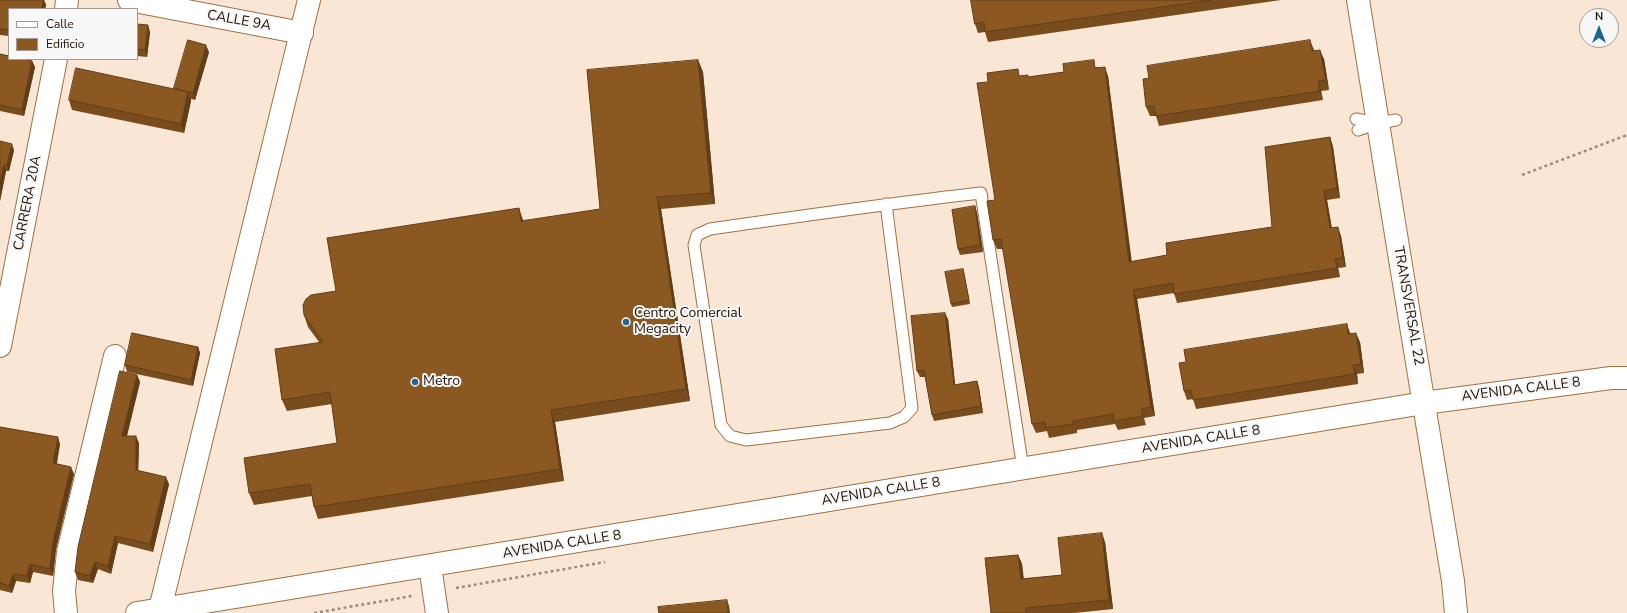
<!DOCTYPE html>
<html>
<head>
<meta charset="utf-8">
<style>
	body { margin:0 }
	#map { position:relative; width:1627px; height:613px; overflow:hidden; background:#fae6d4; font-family:"Nunito Sans",sans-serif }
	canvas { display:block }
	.legend { position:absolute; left:8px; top:8px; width:130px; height:52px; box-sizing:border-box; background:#f7f7f7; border:1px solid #a39c95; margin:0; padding:5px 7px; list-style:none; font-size:12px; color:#241303 }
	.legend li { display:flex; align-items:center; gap:8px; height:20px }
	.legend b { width:20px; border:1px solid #a39c95 }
	.north { position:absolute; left:1579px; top:8px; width:40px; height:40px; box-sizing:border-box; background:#f7f7f7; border:1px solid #a39c95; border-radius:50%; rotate:0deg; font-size:11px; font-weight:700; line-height:16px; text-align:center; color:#241303 }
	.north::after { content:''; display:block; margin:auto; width:14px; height:18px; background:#1b6598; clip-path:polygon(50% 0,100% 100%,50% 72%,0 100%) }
</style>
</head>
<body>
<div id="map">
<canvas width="1627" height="613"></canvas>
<ul class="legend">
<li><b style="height:5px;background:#fff"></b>Calle</li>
<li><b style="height:11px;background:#8b5821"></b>Edificio</li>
</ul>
<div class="north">N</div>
</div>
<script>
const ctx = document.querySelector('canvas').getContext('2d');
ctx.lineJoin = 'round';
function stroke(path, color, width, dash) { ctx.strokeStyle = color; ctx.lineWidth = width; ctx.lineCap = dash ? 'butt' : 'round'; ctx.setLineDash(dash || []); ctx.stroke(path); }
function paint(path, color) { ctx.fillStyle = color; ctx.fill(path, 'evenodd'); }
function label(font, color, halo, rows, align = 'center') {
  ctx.font = font + ' "Nunito Sans",sans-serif'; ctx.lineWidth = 4; ctx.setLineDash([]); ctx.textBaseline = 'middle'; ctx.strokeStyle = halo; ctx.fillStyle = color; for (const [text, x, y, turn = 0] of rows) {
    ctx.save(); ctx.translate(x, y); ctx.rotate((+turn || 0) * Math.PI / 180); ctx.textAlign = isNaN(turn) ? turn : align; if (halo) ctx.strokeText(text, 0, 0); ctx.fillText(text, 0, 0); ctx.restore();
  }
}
const lane = new Path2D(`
	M1356 119 1378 123 1358 130
	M1378 123 1396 120
	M886 204 912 408 904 417 890 423 746 440 730 436 721 425 694 245 697 235 710 229C801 216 891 203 981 193L1023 469`);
const street = new Path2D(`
	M129 0 302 33
	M1358 0C1389 194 1421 387 1453 581L1456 613
	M66 9 67 0
	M0 346 56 59
	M430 566 437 613
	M160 609 309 0
	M66 613 64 591 68 552 115 356`);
const secondary = new Path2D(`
	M137 613 1424 403 1611 378H1627`);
stroke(lane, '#9e7246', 13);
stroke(street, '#9e7246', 24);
stroke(secondary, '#9e7246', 24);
stroke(new Path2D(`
	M1522 175 1627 135
	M456 588 605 562
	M314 613 412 596`), '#9d8a79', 2.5, [3, 3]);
stroke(lane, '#fff', 11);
stroke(street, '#fff', 22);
stroke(secondary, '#fff', 22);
paint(new Path2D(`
	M0 0H44L46 5 45 9H9V36L0 35Z
	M971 0H1281L988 42 985 32 978 33 975 24Z
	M137 24 150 32 147 57 137 56Z
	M1314 51 1324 59 1329 90 1321 91 1323 100 1159 126 1156 116H1150L1146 107Z
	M209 52 195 100 191 99V101L184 133 72 110 69 100 174 89V88Z
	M0 54 32 61 35 67 24 116 0 111Z
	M698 60 703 72 715 204 661 209 690 401 555 422 564 481 318 519 314 507 312 496 254 505 249 493 337 443 332 404 287 411 282 400 319 342 308 327 304 315 336 291 600 209Z
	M1097 67 1108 76 1131 262 1167 255 1272 227 1330 137 1333 147 1340 198 1327 200 1332 228 1341 236 1346 267 1338 268 1340 277 1177 303 1174 293 1137 299 1155 416 1144 418 1146 425 1118 430 1115 424 1077 430V433L1049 438 1047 431 1036 433 1032 424 1003 249H997L993 240 995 200 988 82 1020 76 1029 77Z
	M0 141 14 150 9 171H6L0 201Z
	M975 206 977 213 983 252 960 255 958 249Z
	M963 269 970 304 952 307 951 304Z
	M948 319 955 385 977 381 979 388 983 413 934 421 932 415 925 377H920L917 371Z
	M1350 334 1360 342 1364 373 1357 374 1358 384 1196 409 1193 399 1187 400 1184 391Z
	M198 347 200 353 193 386 127 372 125 365Z
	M137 375 140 382 127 436 139 443 138 471 169 484 153 552 118 543 111 574 98 569 93 583 78 580 75 572Z
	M0 427 60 444 57 464 74 474 56 549 53 576 33 572 30 583 16 581 12 593 0 590Z
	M1105 542 1113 609 1074 613H991L1018 555 1022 564 1023 579 1062 575Z`), '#784c1c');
paint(new Path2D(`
	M43 0H44L46 5 45 9H42Z
	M148 25 150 32 147 57 145 50Z
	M1310 40 1314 50 1316 60 1312 51Z
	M206 45 209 52 195 100 193 93Z
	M1320 50 1324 59 1329 90 1326 80Z
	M698 60 703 72 715 204 711 193Z
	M32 61 35 67 24 116 22 110Z
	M1105 67 1108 76 1133 271 1129 262Z
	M1318 81 1321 91 1323 100 1320 91Z
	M188 92 191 101 184 133 181 124Z
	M1330 137 1333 147 1340 198 1337 188Z
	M12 144 14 150 9 171 7 165Z
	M4 165 6 171 0 201V183Z
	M1324 191 1327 200 1333 237 1330 228Z
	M657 197 661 209 690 401 686 389Z
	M975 206 977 213 983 252 980 245Z
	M519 208 523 220 525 232 521 221Z
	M1338 227 1341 236 1346 267 1343 258Z
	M1335 259 1338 268 1340 277 1337 268Z
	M963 269 964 272 970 304 969 300Z
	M1133 290 1137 299 1155 416 1151 407Z
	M945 313 948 319 956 392 954 385Z
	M1347 324 1350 333 1351 344 1348 334Z
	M1356 333 1360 342 1364 373 1361 364Z
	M198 347 200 353 193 386 191 380Z
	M1353 365 1357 374 1358 384 1355 374Z
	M137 375 140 382 125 443 122 436Z
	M977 381 979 388 983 413 981 406Z
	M551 410 555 422 564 481 560 469Z
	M136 436 139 443 138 477 136 470Z
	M58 437 60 444 55 470 53 463Z
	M71 467 74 474 56 549 53 576 50 569 53 542Z
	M166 477 169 484 153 552 150 544Z
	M1102 533 1105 542 1113 609 1109 600Z
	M115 536 118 543 111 574 108 566Z
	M1018 555 1022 564 1025 588 1021 579Z
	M95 562 98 569 93 583 90 576Z
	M30 564 33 572 30 583 27 576Z
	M13 574 16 581 12 593 9 586Z
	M727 600 729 606 730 613H728Z`), '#613e17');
const building = new Path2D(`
	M0 0H43L42 9H9V30L0 29Z
	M971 0H1212L985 32 984 22 975 24Z
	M137 24 148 25 145 50 137 49Z
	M188 40 206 45 193 93 174 88Z
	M1310 40 1312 51 1320 50 1326 80 1318 81 1320 91 1156 116 1154 106 1146 107 1143 79 1149 78 1147 66Z
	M0 54 9 56V59H24L32 61 22 110 0 105Z
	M698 60 711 193 657 197 686 389 551 410 560 469 314 507 310 484 249 493 244 458 337 443 330 392 282 400 275 349 323 342 304 315 303 305 306 299 311 295 336 291 327 238 519 208 521 221 600 209 587 70Z
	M1094 60 1095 68 1105 67 1129 262 1167 255 1166 243 1272 227 1265 147 1330 137 1337 188 1324 191 1330 228 1338 227 1343 258 1335 259 1337 268 1174 294 1173 283 1133 290 1151 407 1141 409 1143 416 1114 421 1113 414 1073 421 1074 424 1046 428 1045 422 1032 424 1001 239 993 240 987 201 995 200 977 83 988 82 987 73 1018 69 1019 76 1028 75V77L1064 72 1063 64Z
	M76 68 188 92 181 124 69 100Z
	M0 141 12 144 7 165H4L0 183Z
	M975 206 980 245 958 249 952 210Z
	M963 269 969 300 951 304 945 272Z
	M945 313 954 385 977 381 981 406 932 415 924 370 917 371 911 316Z
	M1347 324 1348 334 1356 333 1361 364 1353 365 1355 374 1193 400 1191 390 1184 391 1179 363 1186 362 1184 350Z
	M132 333 198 347 191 380 125 365Z
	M120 371 137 375 122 436H136V470L166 477 150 544 115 536 108 566 95 562 90 576 75 572 78 547Z
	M0 427 58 437 53 463 71 467 53 542 50 569 30 564 27 576 13 574 9 586 0 583Z
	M1102 533 1109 600 1026 608V613H991L985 558 1018 555 1021 579 1062 575 1058 538Z
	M727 600 728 613H659L658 607Z`);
paint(building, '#8b5821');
stroke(building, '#613e17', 1);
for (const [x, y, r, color] of [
	[626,322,4,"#1b6598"],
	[415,382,4,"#1b6598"]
]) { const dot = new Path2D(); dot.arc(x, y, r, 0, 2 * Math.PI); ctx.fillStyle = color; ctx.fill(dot); stroke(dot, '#f7f7f7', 1.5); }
label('14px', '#241303', '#f7f7f7', [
	["CALLE 9A",239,21,10],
	["CARRERA 20A",28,203,-79],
	["TRANSVERSAL 22",1408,306,80],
	["AVENIDA CALLE 8",1521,390,-7],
	["AVENIDA CALLE 8",1201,440,-9],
	["AVENIDA CALLE 8",881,492,-9],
	["AVENIDA CALLE 8",562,545,-9]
]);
label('14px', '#241303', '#f7f7f7', [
	["Centro Comercial",634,314],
	["Megacity",634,330],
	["Metro",423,382]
], 'left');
</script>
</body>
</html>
